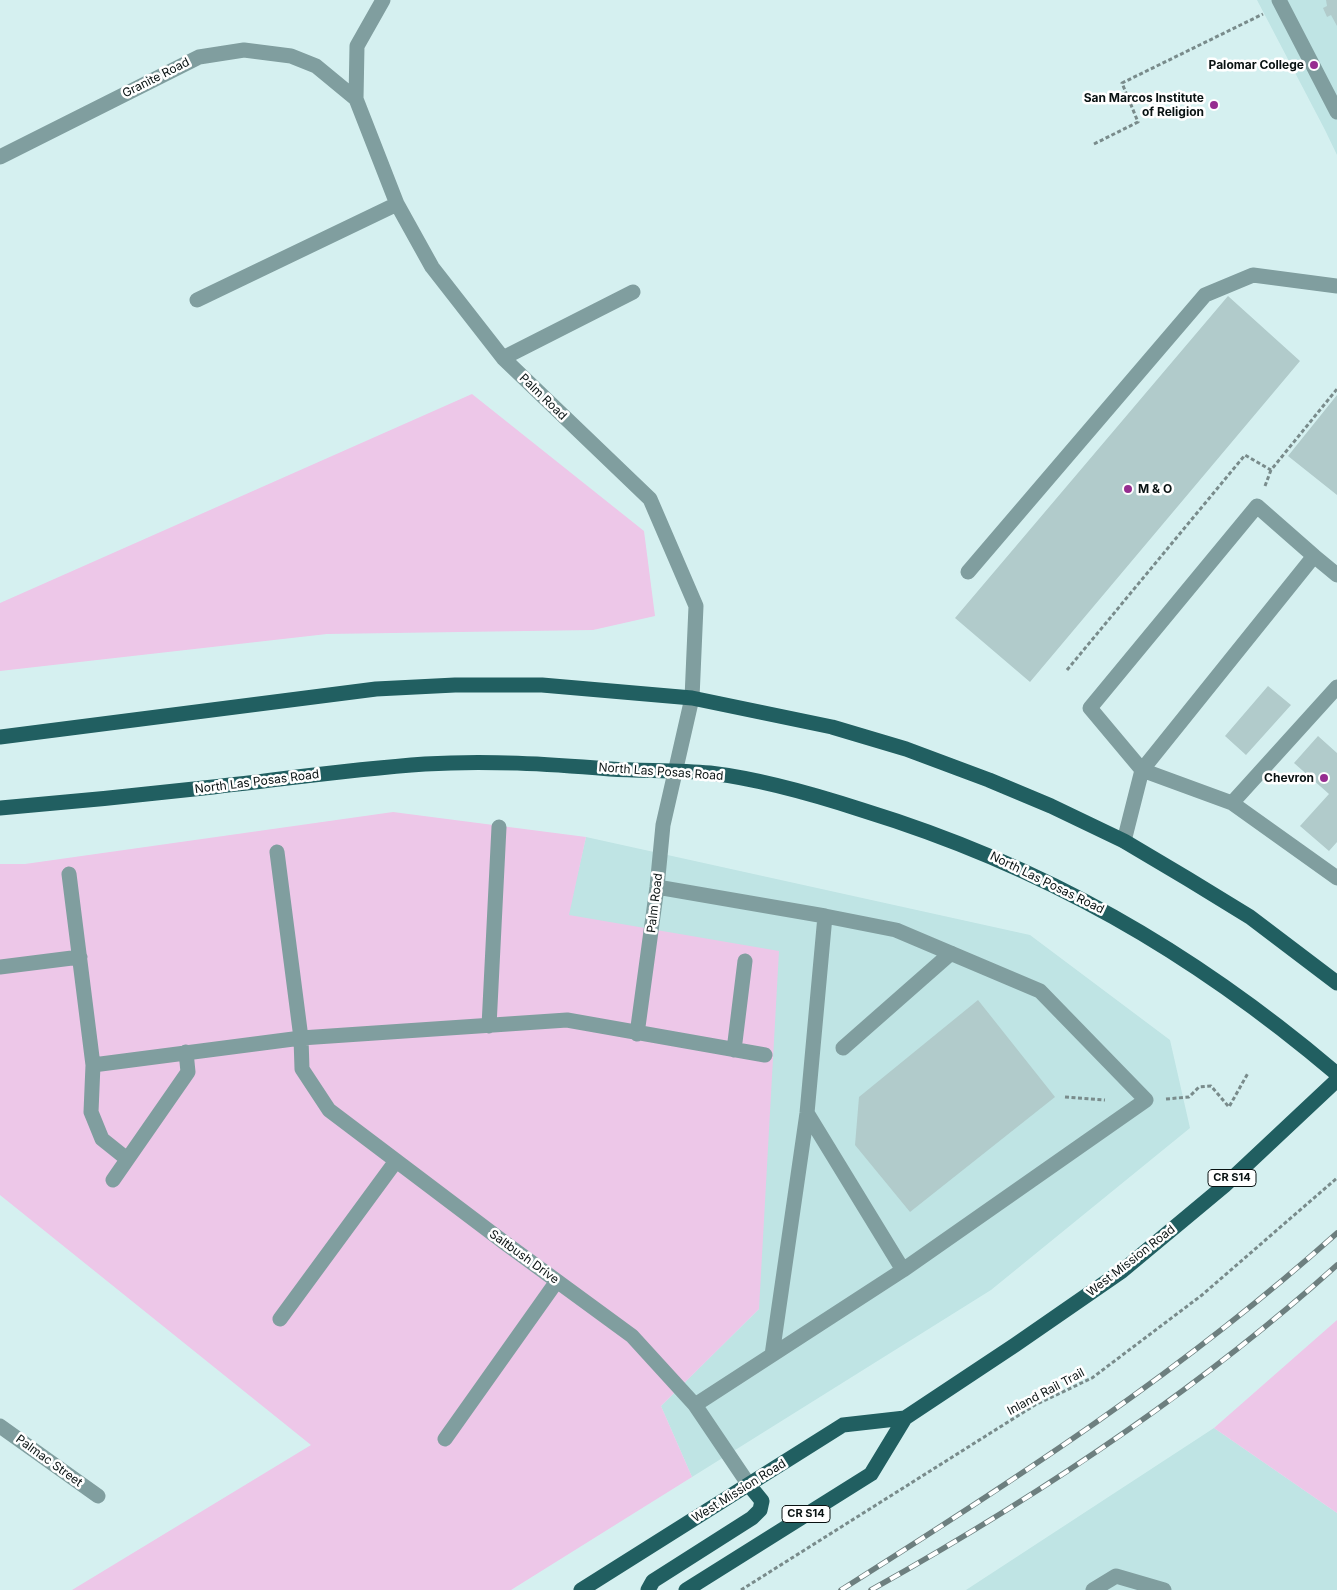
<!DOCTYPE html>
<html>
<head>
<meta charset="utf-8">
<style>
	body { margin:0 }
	canvas { display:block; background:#d5f0f0 }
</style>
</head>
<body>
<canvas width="1337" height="1590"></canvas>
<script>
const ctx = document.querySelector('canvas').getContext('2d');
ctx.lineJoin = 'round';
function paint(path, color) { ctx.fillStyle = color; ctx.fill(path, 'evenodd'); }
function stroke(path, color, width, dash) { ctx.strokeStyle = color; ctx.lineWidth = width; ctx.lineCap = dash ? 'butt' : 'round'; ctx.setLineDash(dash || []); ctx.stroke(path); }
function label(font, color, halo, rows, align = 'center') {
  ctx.font = font + ' Inter,sans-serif'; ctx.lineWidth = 5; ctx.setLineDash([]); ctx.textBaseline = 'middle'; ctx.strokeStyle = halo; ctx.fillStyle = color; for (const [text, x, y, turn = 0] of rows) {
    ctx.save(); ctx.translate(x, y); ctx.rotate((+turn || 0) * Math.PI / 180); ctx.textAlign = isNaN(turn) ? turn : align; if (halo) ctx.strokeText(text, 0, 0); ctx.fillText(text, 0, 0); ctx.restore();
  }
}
paint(new Path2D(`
	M1257 0H1337V155L1325 130Z
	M586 837 1030 935 1170 1040 1190 1128 991 1290 692 1477 661 1406 759 1309 568 915Z
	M1214 1428 1337 1513V1590H966Z`), '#bfe4e4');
paint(new Path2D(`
	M472 394 644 531 655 616 593 630 327 634 0 671V603Z
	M393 812 586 837 569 915 779 951 759 1309 661 1406 692 1477 511 1590H72L311 1445 0 1195V864H25Z
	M1337 1320V1513L1214 1428Z`), '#edc7e8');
paint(new Path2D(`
	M1326 0H1337V26L1331 15 1327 17 1323 8 1327 6Z
	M1228 296 1300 361 1030 682 955 618Z
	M1337 395V495L1288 456Z
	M1268 686 1291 705 1246 755 1225 736Z
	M1318 736 1337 753V842L1329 851 1300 826 1329 794 1294 763Z
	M978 1000 1055 1097 910 1212 855 1145 859 1097Z`), '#b1cbcb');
stroke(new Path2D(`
	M1094 144 1138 122 1122 83 1263 14
	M1265 486 1271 470
	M1067 670 1245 455 1271 470 1337 389
	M1065 1097 1105 1100
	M1166 1099 1189 1097 1199 1087 1211 1086 1229 1107 1248 1073
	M741 1590 1035 1405 1092 1378 1202 1295 1337 1178`), '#798b8b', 3, [4, 2.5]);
stroke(new Path2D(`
	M383 0 357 46 356 99 397 204 432 267 503 358 650 499 696 606 692 698 663 825 657 887 637 1034
	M1279 0 1337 112
	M0 157 199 57 244 50 291 56 316 66 356 99
	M197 300 397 204
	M503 358 633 292
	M1314 556 1257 506 1090 708 1142 770 1232 803 1337 878
	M968 572 1205 295 1253 275 1337 286
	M1232 803 1337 687
	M1124 841 1142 770 1314 556 1337 575
	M277 852 301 1038 302 1069 329 1110 505 1243 632 1336 695 1405 749 1485
	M69 874 93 1065 301 1038 567 1020 765 1055
	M657 887 825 916 807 1113 772 1355
	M0 967 80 957
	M489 1026 499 827
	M843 1048 951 953
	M734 1050 745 961
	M93 1065 91 1112 102 1139 127 1159
	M807 1113 903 1270
	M113 1180 188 1072 186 1052
	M280 1319 396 1161
	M695 1405 903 1270 1146 1100 1040 991 896 930 825 916
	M0 1426 98 1496
	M445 1439 557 1281
	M1093 1590 1116 1576 1164 1590`), '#809e9f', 15);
stroke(new Path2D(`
	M0 737 376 689 455 685H542L692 698 832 727 906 749 989 780 1051 806 1124 841 1188 879 1250 917 1337 983
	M0 808C71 802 142 795 213 787 283 779 354 769 425 764 487 760 548 764 610 769 643 771 677 770 710 773 761 779 813 794 862 810 1044 866 1192 951 1337 1074
	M581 1590 843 1425 905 1418
	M648 1590 653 1581 752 1518 760 1510 762 1501 749 1485
	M686 1590 871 1474 905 1418 1015 1345 1122 1271 1224 1186 1337 1080`), '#215f61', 15);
const rail = new Path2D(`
	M841 1590C1015 1480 1183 1371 1337 1233
	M871 1590C1037 1497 1196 1392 1337 1265`);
stroke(rail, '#6d7f7f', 5.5);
stroke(rail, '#fff', 4, [11]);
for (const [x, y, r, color] of [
	[1314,65,5,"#962d90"],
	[1214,105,5,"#962d90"],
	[1128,489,5,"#962d90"],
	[1324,778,5,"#962d90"]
]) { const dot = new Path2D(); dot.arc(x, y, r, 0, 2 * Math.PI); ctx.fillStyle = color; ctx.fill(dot); stroke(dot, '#fff', 2); }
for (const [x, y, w] of [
	[1232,1178,48],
	[806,1514,48]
]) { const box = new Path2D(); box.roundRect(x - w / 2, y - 8.5, w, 17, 4); ctx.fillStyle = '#fff'; ctx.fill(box); stroke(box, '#091212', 1); }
label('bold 11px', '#091212', null, [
	["CR S14",1232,1178],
	["CR S14",806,1514]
]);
label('bold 12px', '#091212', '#fff', [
	["Palomar College",1304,65],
	["San Marcos Institute",1204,98],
	["of Religion",1204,112],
	["M & O",1138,489,"left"],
	["Chevron",1314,778]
], 'right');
label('12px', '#091212', '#fff', [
	["Granite Road",156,78,-27],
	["Palm Road",543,397,44],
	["North Las Posas Road",661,772,4],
	["North Las Posas Road",257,782,-7],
	["North Las Posas Road",1047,883,26],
	["Palm Road",655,903,-83],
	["Saltbush Drive",524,1257,36],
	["West Mission Road",1131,1261,-38],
	["Inland Rail Trail",1046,1392,-28],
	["Palmac Street",49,1461,36],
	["West Mission Road",739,1491,-32]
]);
</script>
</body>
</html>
